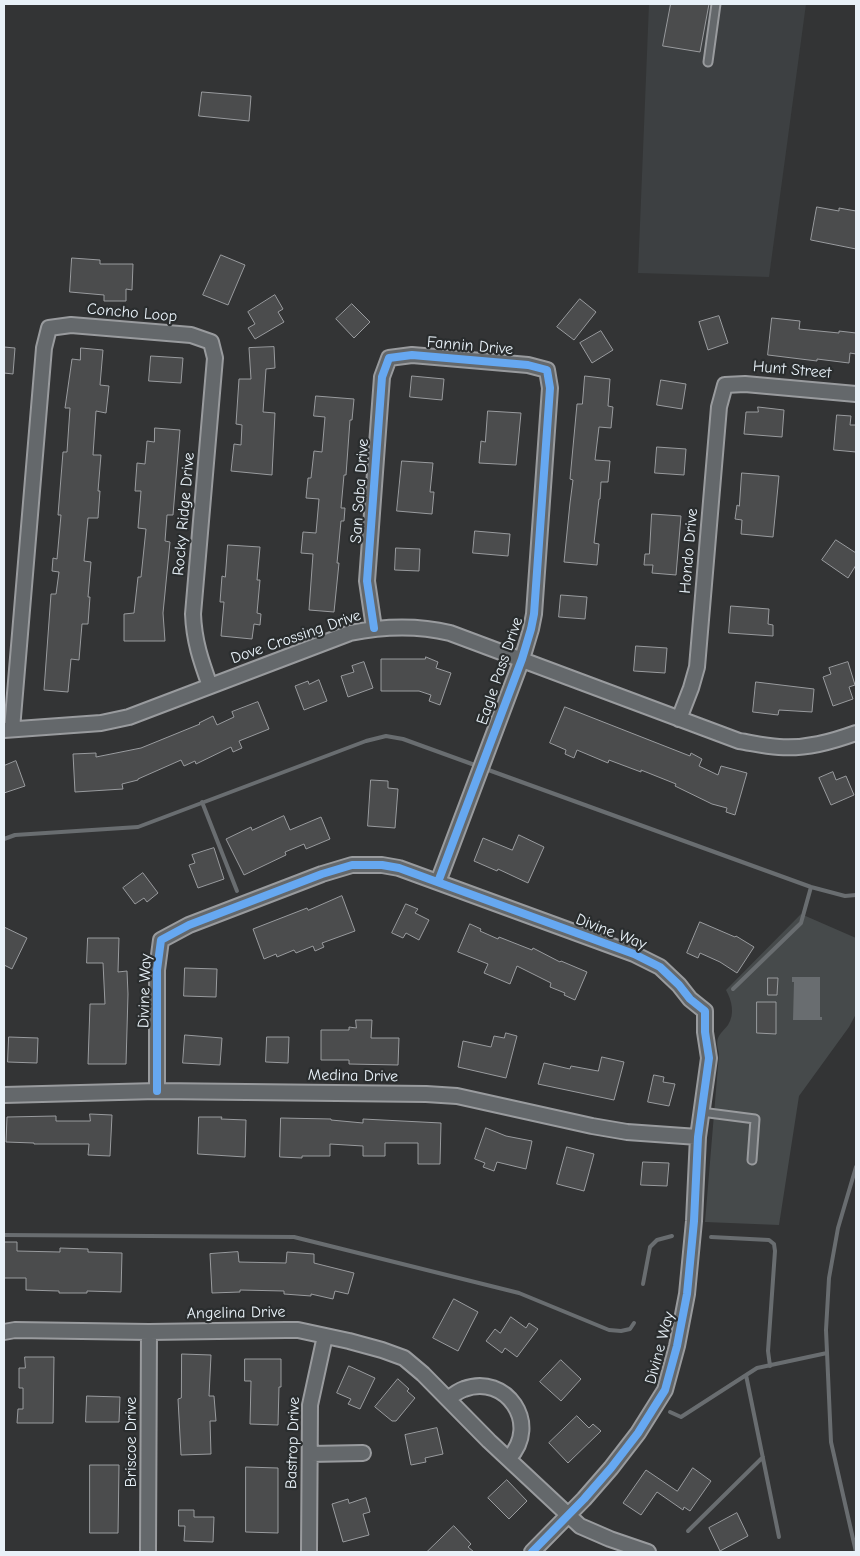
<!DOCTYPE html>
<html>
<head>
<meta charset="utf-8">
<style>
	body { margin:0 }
	#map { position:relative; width:860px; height:1556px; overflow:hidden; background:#333435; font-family:"Comic Neue",sans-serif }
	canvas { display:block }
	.frame { position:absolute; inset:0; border:5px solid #e8f1f8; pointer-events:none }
</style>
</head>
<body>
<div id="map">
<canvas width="860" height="1556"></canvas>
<div class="frame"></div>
</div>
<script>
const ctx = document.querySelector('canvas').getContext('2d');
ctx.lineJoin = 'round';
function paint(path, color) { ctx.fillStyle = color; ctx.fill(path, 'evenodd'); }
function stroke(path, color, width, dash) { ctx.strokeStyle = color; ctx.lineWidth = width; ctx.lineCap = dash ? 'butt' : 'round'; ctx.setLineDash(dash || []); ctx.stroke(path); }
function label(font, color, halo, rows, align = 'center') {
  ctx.font = font + ' "Comic Neue",sans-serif'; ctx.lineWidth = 4.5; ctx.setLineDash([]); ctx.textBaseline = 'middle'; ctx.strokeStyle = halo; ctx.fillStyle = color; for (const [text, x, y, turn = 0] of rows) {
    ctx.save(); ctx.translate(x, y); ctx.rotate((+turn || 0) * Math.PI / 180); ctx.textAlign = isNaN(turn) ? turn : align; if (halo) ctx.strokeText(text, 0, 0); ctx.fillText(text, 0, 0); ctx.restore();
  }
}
paint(new Path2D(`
	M649 4H806L769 277 638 273Z`), '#3d4042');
paint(new Path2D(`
	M801 914 856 938V1014L849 1027 799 1096 779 1225 705 1222 719 1054C718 1049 716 1043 718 1038 720 1033 725 1029 728 1025 735 1014 732 1001 726 990Z`), '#464a4b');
paint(new Path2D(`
	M792 977H820V1017H822V1020H793L794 982H792Z`), '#696d70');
stroke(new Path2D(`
	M202 802 237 891
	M4 839 15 835 138 827 366 741 386 736 403 739 811 887 845 896 856 895
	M733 989 801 923 811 887
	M4 1235 294 1237 519 1293 609 1330 621 1331 630 1329 634 1323
	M711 1237 769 1240 774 1244 775 1251 768 1351 770 1366
	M643 1284 650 1247 657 1240 672 1236
	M746 1375 779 1537
	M670 1412 681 1417 757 1368 827 1353
	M688 1531 763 1457
	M856 1552 831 1442 826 1330 829 1278 838 1228 856 1167`), '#696d70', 4);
const building = new Path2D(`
	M671 4H709L700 52 663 46Z
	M202 92 251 96 249 121 199 116Z
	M817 207 839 211V208L856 211V249L811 240Z
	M221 255 245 265 228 305 203 295Z
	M72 258 100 260V264H133L132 290 126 289V301H104V295L70 292Z
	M275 295 283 309 278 312 284 322 255 339 248 328 255 324 248 312Z
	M580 299 596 312 574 340 557 327Z
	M352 304 370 322 354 338 336 319Z
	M719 316 728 343 708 350 699 322Z
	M772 318 800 321 799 329 839 333V331L856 333V354L850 353 849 363 817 359V361L768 355Z
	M601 331 613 350 592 363 580 343Z
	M4 347 15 348 13 374 4 373Z
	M274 347 275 368 266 369 263 412 275 413 272 475 231 471 234 444 241 445 242 425 236 424 239 379H251L249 348Z
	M81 348 103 350 100 385 109 386 106 413 96 411 93 455H101L98 491H100L98 518H88L84 561 91 562 88 597H90L88 624H82L79 660 71 659 68 692 44 690 51 594H56L59 572 52 571 53 558 57 559 61 515H58L63 452H67L70 408H65L72 359 80 360Z
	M151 356 183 358 181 383 149 381Z
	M412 376 444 379 442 400 410 397Z
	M585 376 610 379 608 406 613 407 611 428 599 427 595 460 610 461 608 482H601L600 499H599L594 543 599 544 597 565 564 562 570 503 573 480 570 479 577 404H582Z
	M661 380 686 384 682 409 657 405Z
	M316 396 354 399 352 420H350L346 475H344L341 508H345L344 521H341L337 563H339L334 612 309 610 313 554 301 553 303 532 316 533 319 499 306 498 308 478H311L314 451 322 452 325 417 314 416Z
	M758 407 784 410 782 437 744 434 746 412H758Z
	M488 411 521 413 516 465 479 463 481 441 485 442Z
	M837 415 851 416 850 425H856V452L834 450Z
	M155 428 180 430 173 515H167L165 541 170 542 163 613 165 641H124V614L134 613 138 577H141L146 529 138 528 141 491H135L137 463 145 464 147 441 154 442Z
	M657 447 686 449 684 475 655 473Z
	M402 461 433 463 430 492H434L432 514 397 511Z
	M742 473 779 476 773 537 741 534 742 520 735 519 737 505 739 506Z
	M652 514 681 516 676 575 652 573 653 565H644L645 554H649Z
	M475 531 510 534 508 556 473 553Z
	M836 540 856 553V565L848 578 822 560Z
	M228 545 260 547 257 580H260L257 613 261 614 260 625 254 624 252 639 221 636 224 602H220L222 576 225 577Z
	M396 548 420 549 419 571 395 570Z
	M561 595 587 597 585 619 559 617Z
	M731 606 769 609 768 624 773 625V636L729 633Z
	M636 646 667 648 665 673 634 671Z
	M426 657 438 662 436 668 451 673 440 705 429 701 431 695 419 691H381V659H425Z
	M364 662 373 688 348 697 341 676 354 672 352 666Z
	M848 662 855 685 849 687 853 699 833 706 823 677 831 674 829 668Z
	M319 680 327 701 304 710 295 686 308 681 309 684Z
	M756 682 814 689 812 712 779 710 778 715 753 712Z
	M258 702 269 729 239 741 242 748 233 752 231 747 196 764 195 761 184 766 181 760 138 779V780L122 784 123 789 75 792 73 754 96 753V757L141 748 200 724 199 723 213 716 217 725 234 717 232 712Z
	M565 707 690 756 691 753 702 759 699 766 718 775 721 766 747 773 735 815 726 812 727 808 712 804 675 786 676 784 641 770V772L609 760 608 763 577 750 574 758 565 754 566 750 550 743Z
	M16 761 25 786 4 793V766Z
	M833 772 836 780 846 776 854 795 831 805 819 778Z
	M371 780 388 781V788L398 789 395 828 368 826Z
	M284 816 290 830 321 817 330 839 306 849 304 844 285 852 286 855 244 875 226 839 251 827 252 830Z
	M519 835 544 847 528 883 498 869 497 871 474 861 483 838 512 850Z
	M214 848 224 879 198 888 189 865 195 863 192 855Z
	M143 873 158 893 147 902 144 898 135 904 123 888Z
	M342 896 355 931 322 943 324 947 315 951 313 946 296 953 294 950 277 957 276 954 264 959 253 929 307 908 308 910Z
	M406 904 418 909 415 913 429 920 419 940 406 933 403 938 392 933Z
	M700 922 735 937 736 936 754 947 737 973 720 962 700 953 698 958 687 953Z
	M470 924 481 929 480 931 498 939 499 937 532 950 533 948 560 962 561 961 587 972 575 1000 564 995 565 993 550 987 551 983 517 966 510 984 484 973 488 964 458 952Z
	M4 927 27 938 12 969 4 965Z
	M88 938H119L118 972 127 971 128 994 126 1064H88L90 1004H105L103 963H87Z
	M185 968 217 969 216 997 184 996Z
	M768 978H778L777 995H768Z
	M757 1002H776V1034L757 1033Z
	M356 1020H372L371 1038H399L398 1065 349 1064V1060H321V1030H349V1027L356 1028Z
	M506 1033 517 1036 506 1078 458 1067 463 1041 491 1047 494 1036 504 1038Z
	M185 1035 222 1038 220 1065 183 1063Z
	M9 1037 38 1038 37 1063 8 1062Z
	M267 1037H289L288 1063 266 1062Z
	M602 1057 624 1062 614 1100 538 1084 544 1063 570 1069 571 1066 598 1071Z
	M654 1075 664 1077 663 1082 675 1084 669 1106 648 1102Z
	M90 1114 112 1115 110 1156 88 1155 89 1144H34V1143L6 1142 7 1117 56 1116V1121H90Z
	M199 1117H222L221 1119 246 1120 245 1157 198 1154Z
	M281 1118 331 1119V1120L363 1123V1119L441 1123 440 1164H418V1143H385V1156H363V1146L330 1144V1156H302V1158L280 1157Z
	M486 1128 506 1136 532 1141 526 1169 497 1162 494 1171 483 1167 485 1163 475 1159Z
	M567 1147 594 1154 584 1191 557 1184Z
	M643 1162 669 1163 667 1186 641 1185Z
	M4 1242H17V1251L60 1252V1248L88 1249V1252L122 1253 121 1292 87 1291V1293H59V1291L26 1290V1278H4Z
	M238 1252 239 1262 286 1263 287 1252 314 1254V1263L354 1273 348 1294 335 1291 333 1299 311 1294V1296L284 1294V1291L240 1290V1292L212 1293 210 1254Z
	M454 1299 478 1312 458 1351 433 1338Z
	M511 1317 526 1328 529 1323 538 1329 517 1357 505 1348 502 1353 486 1341 495 1329 500 1333Z
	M182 1354 211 1355 209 1396H214L216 1421H210L211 1454 181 1455 178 1399 181 1398Z
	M25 1357H54L53 1423H17L18 1409H23V1388H19V1368H25Z
	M245 1359H281V1387H279L278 1425 250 1424 251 1381H245Z
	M561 1360 581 1379 561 1401 540 1382Z
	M349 1366 375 1378 360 1409 348 1404 351 1399 337 1393Z
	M398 1379 409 1389 407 1391 415 1398 396 1421H392L375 1407Z
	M87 1396 120 1397 119 1422H86Z
	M577 1416 589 1428 593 1424 601 1431 568 1463 549 1443Z
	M437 1428 443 1454 425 1458 426 1462 411 1465 405 1435Z
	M90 1465H119L118 1533H90Z
	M246 1467 278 1468V1533L246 1532Z
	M693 1468 711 1481 690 1511 684 1507 683 1510 657 1492 641 1515 623 1503 646 1470 677 1491Z
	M507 1480 527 1501 509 1519 488 1498Z
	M366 1498 370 1512 363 1514 369 1535 343 1542 332 1504 348 1499 349 1503Z
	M179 1510H194V1517H214L213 1542 184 1541 185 1526H179Z
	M737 1513 748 1536 720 1551 709 1528Z
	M454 1526 471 1544 468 1547 474 1552H427Z`);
paint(building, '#4b4c4d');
stroke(building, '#999b9e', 1);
const service = new Path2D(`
	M708 62 716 4
	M701 1112 755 1119 752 1160`);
const minor = new Path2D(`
	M374 628 367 581 382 377 389 358 412 355 528 365 547 370 550 388 534 614 531 629 522 659 438 882
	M679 719 691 688 697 667 719 407 725 385 745 384 856 394
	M12 729 44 348 49 328 71 325 191 335 211 342 215 358 193 614C194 641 201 661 210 686
	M4 730 101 723 129 717 350 633C384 626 417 625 450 633L739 741C752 743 765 746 779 747 806 749 831 742 856 733
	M157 1091V970L161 940 189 925 322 874 352 865H382L399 868 634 954 660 967 679 985 690 999 705 1011V1032L709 1058 698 1137 694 1221 687 1294 677 1346 665 1390 638 1433 611 1468 584 1499 532 1552
	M4 1095 157 1091 426 1094 457 1096 592 1126 627 1132 698 1137
	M4 1332 15 1330 149 1332 286 1330H298L349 1341 382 1350 404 1358 423 1374 489 1441 580 1526 610 1539 648 1552
	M448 1399C453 1395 458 1391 464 1389 506 1373 541 1424 509 1458
	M310 1454 363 1453
	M148 1552 149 1332
	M309 1552 310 1405 325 1336`);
stroke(service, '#999b9e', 11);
stroke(minor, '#999b9e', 18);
stroke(service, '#64686b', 7);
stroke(minor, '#64686b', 14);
stroke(new Path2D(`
	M374 628 367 581 382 377 389 358 412 355 528 365 547 370 550 388 534 614 531 629 522 659 438 882
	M157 1091V970L161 940 189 925 322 874 352 865H382L399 868 634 954 660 967 679 985 690 999 705 1011V1032L709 1058 698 1137 694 1221 687 1294 677 1346 665 1390 638 1433 611 1468 584 1499 532 1552`), '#66a8f1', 8);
label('16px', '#e8f1f8', '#2a2d2e', [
	["Concho Loop",132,313,5],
	["Fannin Drive",470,346,5],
	["Hunt Street",792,370,5],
	["San Saba Drive",360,491,-86],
	["Rocky Ridge Drive",184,514,-85],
	["Hondo Drive",689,551,-85],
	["Dove Crossing Drive",296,637,-19],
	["Eagle Pass Drive",500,671,-71],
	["Divine Way",611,932,21],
	["Divine Way",145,991,-88],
	["Medina Drive",353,1076,1],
	["Angelina Drive",236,1313,-1],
	["Divine Way",660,1348,-75],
	["Briscoe Drive",131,1442,-90],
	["Bastrop Drive",293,1443,-88]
]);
</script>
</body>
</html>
